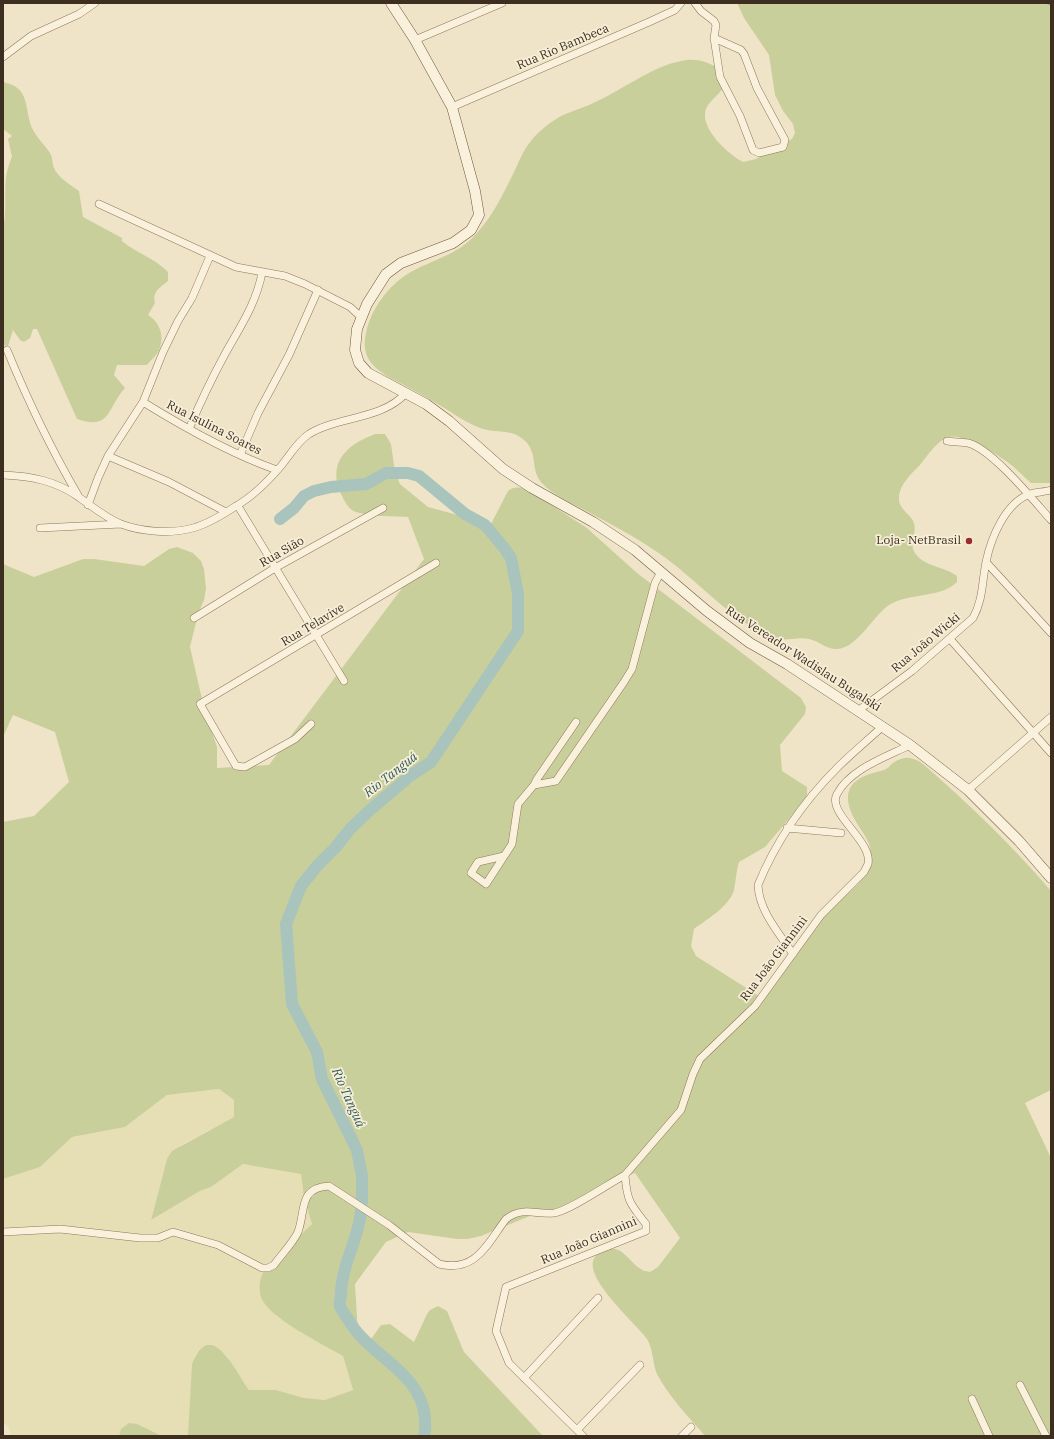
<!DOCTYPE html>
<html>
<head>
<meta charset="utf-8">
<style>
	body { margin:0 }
	#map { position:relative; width:1054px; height:1439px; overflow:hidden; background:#f0e4c8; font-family:"IBM Plex Serif",serif }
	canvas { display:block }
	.frame { position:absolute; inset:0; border:4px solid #3d2e20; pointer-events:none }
</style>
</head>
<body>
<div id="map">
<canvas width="1054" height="1439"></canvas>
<div class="frame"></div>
</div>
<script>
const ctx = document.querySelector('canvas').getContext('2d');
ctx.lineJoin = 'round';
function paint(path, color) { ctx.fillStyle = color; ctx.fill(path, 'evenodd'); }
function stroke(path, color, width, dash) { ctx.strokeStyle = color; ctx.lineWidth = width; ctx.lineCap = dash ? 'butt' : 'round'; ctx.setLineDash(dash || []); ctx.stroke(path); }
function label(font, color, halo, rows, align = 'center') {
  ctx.font = font + ' "IBM Plex Serif",serif'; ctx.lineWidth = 3.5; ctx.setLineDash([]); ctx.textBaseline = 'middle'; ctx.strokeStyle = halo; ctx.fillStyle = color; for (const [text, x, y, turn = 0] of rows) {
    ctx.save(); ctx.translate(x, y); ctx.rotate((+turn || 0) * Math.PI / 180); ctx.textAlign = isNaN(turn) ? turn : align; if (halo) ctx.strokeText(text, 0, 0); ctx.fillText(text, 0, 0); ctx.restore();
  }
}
paint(new Path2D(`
	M219 1089 234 1100V1117L181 1145 164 1169 151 1220 200 1191 211 1187 243 1164 301 1173 304 1198 312 1224 289 1246 260 1280V1291L262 1298 276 1316 343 1356 353 1390 325 1400 304 1398 276 1390H249L225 1354 211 1344 203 1346 196 1353 192 1364 189 1436H162L152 1431 121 1429 119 1436H11L8 1426 3 1422V1179L40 1167 72 1137 125 1127 167 1095Z`), '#e6deb5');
paint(new Path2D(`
	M737 3H1051V483H1031C1023 476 1015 467 1006 461 995 453 961 433 948 437 937 441 927 456 920 465 912 473 899 485 899 498 898 509 911 514 914 523 917 533 909 544 915 553 924 567 944 566 957 576V582C942 598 908 593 889 605 873 616 858 647 838 649 827 650 819 641 809 639 796 636 784 643 771 637 731 620 702 585 667 559 643 541 616 527 590 513 574 504 553 496 541 482 529 467 540 450 520 437 509 429 493 433 480 428 467 423 454 414 441 406 425 396 408 387 390 378 371 366 361 356 366 333 371 309 388 286 409 273 431 260 458 255 476 234 493 216 503 194 514 172 519 162 523 150 531 141 535 135 548 124 553 121 564 113 577 110 589 105 618 93 652 66 681 61 695 58 705 61 716 67L723 88C718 96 709 101 706 109 699 128 728 154 743 162L756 159 772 148 792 139 795 133 793 124 783 111 775 95 769 55 744 18Z
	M3 82C31 87 24 109 32 128 36 137 45 145 50 153 53 158 52 163 54 168 58 178 71 185 79 191L83 217 122 238V241C136 253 155 258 168 272V281C161 287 152 291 155 303L148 315C160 322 165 337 159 350 157 355 150 361 147 365H117L114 375 125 388C107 408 111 431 77 419L37 329H33L30 338 24 342 20 340 13 330 8 346 3 345V230C9 202 0 183 12 157L8 139 12 136 3 129Z
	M375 434H385L391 444 395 472 400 484 428 507 491 524 508 491C516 485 522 488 531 492L587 528 637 573 801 698 806 707 805 714 780 745 782 771 807 787V798L765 847 739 862C736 872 736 881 734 890 729 907 707 919 694 929L691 946 696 956 762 998C776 979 789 960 803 941 808 933 814 923 820 916 835 900 856 893 866 872 881 841 856 832 849 806 843 780 865 775 884 770 888 769 890 765 893 763 905 755 913 757 923 764 969 804 1012 845 1051 891V1090L1025 1103 1051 1158V1436H705C689 1417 670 1398 658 1376 652 1365 654 1350 647 1339 637 1324 574 1271 598 1254 620 1238 627 1261 641 1269 643 1271 647 1271 650 1272L658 1267 680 1238 635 1173 596 1189 581 1200 555 1212 530 1216 481 1236 468 1239H457L408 1232 386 1242 355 1284 358 1333 371 1339 381 1325 390 1324 414 1342 427 1314 430 1310 438 1306 447 1311 464 1352 543 1436H188L192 1364C210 1316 235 1370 249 1390H276L304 1398 325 1400 353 1390 343 1356C323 1344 268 1318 261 1297 258 1287 260 1279 264 1270L312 1224 304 1198 301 1174 243 1164 211 1187 200 1191 151 1220 167 1159 172 1151 234 1117V1100L219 1089 167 1095 125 1127 72 1137 40 1167 3 1179V822L34 816 69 782 55 732 13 715 3 737V564L34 577 83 559H94L144 566 169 549 177 547 193 553 201 561 204 569 206 589 204 600 199 611 190 647 205 712 217 747V768L269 765 424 559 408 517C393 516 370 517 356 512 349 510 345 502 342 496 326 463 346 445 375 434Z
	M129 1423 137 1424 162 1436H119L121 1429Z`), '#c9cf9b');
stroke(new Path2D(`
	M1047 3 1051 4`), '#6f938a', 2);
stroke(new Path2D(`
	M280 519 294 508 304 496 314 491 331 487 366 484 386 473H408L419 476 465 514 485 525 505 549 511 558 518 594V631L431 762 410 776 370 810 351 828 335 848 317 866 301 886 286 924 292 1004 317 1052 322 1079 357 1150 362 1176V1202
	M361 1211C359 1239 342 1263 341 1293 341 1297 339 1302 340 1306 341 1310 345 1315 348 1319 368 1356 421 1371 425 1418 425 1424 426 1430 424 1436`), '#a9c4bc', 12);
const street = new Path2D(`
	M695 3 701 11 714 21 716 25 714 38 720 77 740 116 753 150 759 153 783 147 785 140 757 88 744 54 741 50 714 38
	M415 40 502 3
	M3 57 31 36 79 14 95 3
	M452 107 649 22 675 10 681 3
	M99 204 236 267 285 276 305 284 350 307 361 317
	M7 350C28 401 51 449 79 497
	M143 402C185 428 231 454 277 470
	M189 429C200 403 212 378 225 354 240 327 256 304 262 273
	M947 441C953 442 961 442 968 443 992 449 1034 501 1051 520
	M240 455 258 413 289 355 318 290
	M108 456 169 482 226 512
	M3 475C31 476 57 481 80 498 93 507 106 518 121 524 142 532 171 534 193 528 207 524 224 514 236 506 252 497 269 480 281 466 290 455 297 442 309 434 338 416 382 420 406 393
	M88 505 98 478 108 456 143 402 163 352 178 321 192 298 210 256
	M238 506 344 681
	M40 528 121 524
	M986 562 1051 633
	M194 618 275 568 383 508
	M950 639 1051 753
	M859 710 912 671 973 618C983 600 982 582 986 562 991 538 1005 503 1030 494 1036 492 1044 492 1051 490
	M311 724 295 739 245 767 236 766 200 704 436 563
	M534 785 537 779 576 722
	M968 790 1051 717
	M787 828 841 833
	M504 856 478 862 471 873 486 884 512 844 518 804 534 785 556 781 624 682 632 669 655 583 661 572
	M793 954C779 933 759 911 758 885 776 841 804 801 838 767 852 753 868 740 883 726
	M3 1232 60 1229 140 1238H158L173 1232 218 1245 262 1268H268L274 1265C281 1255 293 1243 298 1232 306 1210 298 1188 329 1186L389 1225 439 1264C476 1273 487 1244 506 1219 523 1206 535 1215 554 1213 569 1211 608 1184 625 1175
	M524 1378 598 1298
	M1020 1385 1046 1436
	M972 1399 989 1436
	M577 1430 640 1365
	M583 1436 509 1363 496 1331 506 1287 646 1231V1224C630 1204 627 1201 625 1175L681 1110 693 1074 700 1059 755 1006 821 915 864 872C865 870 867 866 868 864 873 841 826 813 837 794 850 769 886 757 910 745
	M682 1436 691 1427`);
const secondary = new Path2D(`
	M391 3 415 40 452 107 475 191 479 215 471 230 453 243 401 263 386 274 367 304 357 329 355 350 359 363 368 373 426 404 449 421 503 469 532 488 593 522 635 550 707 611 750 643 787 664 910 745 968 790 1019 841 1051 878`);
stroke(street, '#8d765c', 8);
stroke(secondary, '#6f573f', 11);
stroke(street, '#faf1dc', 7);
stroke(secondary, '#faf1dc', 10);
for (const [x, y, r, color] of [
	[969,541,4,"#9e2a2b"]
]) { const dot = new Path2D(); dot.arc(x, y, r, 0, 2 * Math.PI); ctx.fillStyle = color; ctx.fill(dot); stroke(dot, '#f7eed8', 1.5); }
label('12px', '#3d2e20', '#f7eed8', [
	["Rua Rio Bambeca",563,47,-23],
	["Rua Isulina Soares",214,428,27],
	["Rua Sião",282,552,-30],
	["Rua Telavive",313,625,-31],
	["Rua João Wicki",926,643,-40],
	["Rua Vereador Wadislau Bugalski",803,659,33],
	["Rua João Giannini",774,959,-53],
	["Rua João Giannini",589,1241,-23]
]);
label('12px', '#3d2e20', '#f7eed8', [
	["Loja- NetBrasil",961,541]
], 'right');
label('italic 13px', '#2f5d5a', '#f7eed8', [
	["Rio Tanguá",391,775,-38],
	["Rio Tanguá",348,1098,66]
]);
</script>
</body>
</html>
